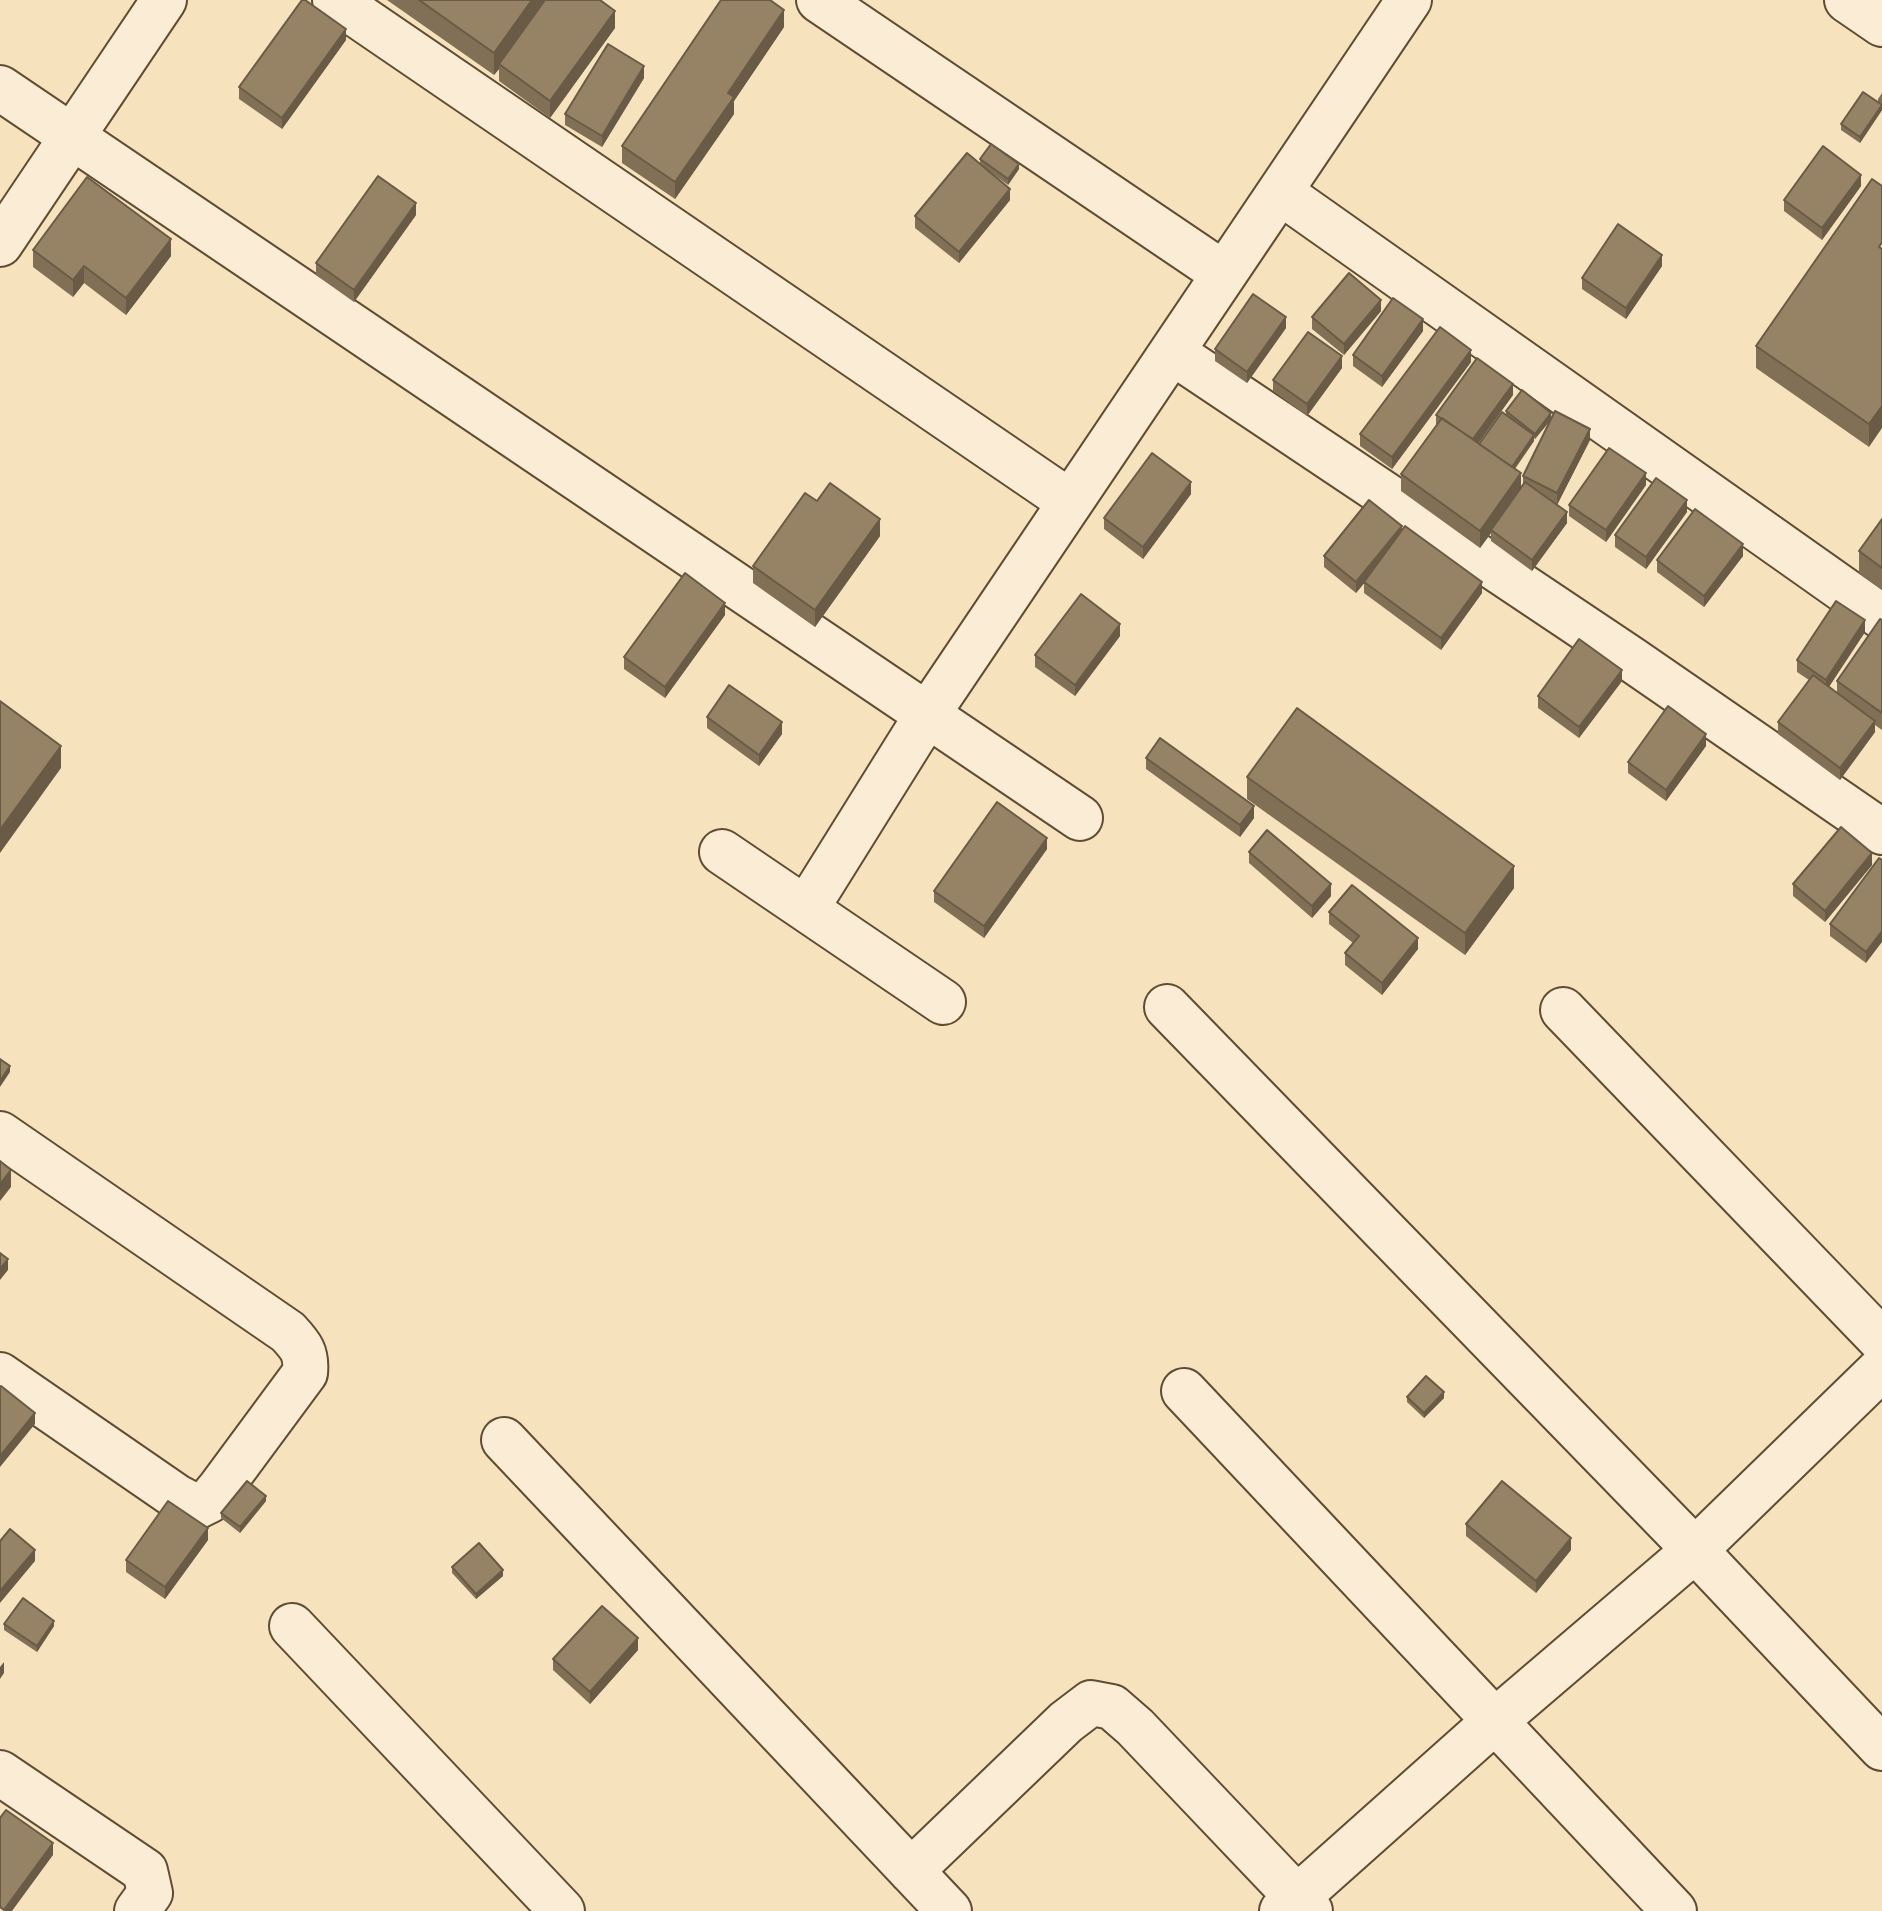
<!DOCTYPE html>
<html>
<head>
<meta charset="utf-8">
<style>
	body { margin:0 }
	canvas { display:block; background:#f7e2be }
</style>
</head>
<body>
<canvas width="1882" height="1911"></canvas>
<script>
const ctx = document.querySelector('canvas').getContext('2d');
ctx.lineJoin = 'round';
function stroke(path, color, width, dash) { ctx.strokeStyle = color; ctx.lineWidth = width; ctx.lineCap = dash ? 'butt' : 'round'; ctx.setLineDash(dash || []); ctx.stroke(path); }
function paint(path, color) { ctx.fillStyle = color; ctx.fill(path, 'evenodd'); }
const minor = new Path2D(`
	M335 0 1070 502
	M819 0 1224 274
	M1847 0 1882 24
	M0 88 1080 818
	M1280 192 1882 617
	M0 244 164 0
	M1172 352 1631 659 1882 832
	M722 852 943 1002
	M806 909 927 715 1409 0
	M1167 1007 1695 1550 1882 1748
	M1563 1010 1882 1341
	M0 1134 288 1332C301 1346 307 1353 305 1373L220 1488 210 1500 196 1507 177 1497 0 1375
	M1184 1391 1674 1911
	M504 1440 949 1911
	M292 1626 562 1911
	M0 1773 145 1871 150 1893 137 1911
	M911 1871 1066 1722 1091 1703 1112 1707 1135 1727 1310 1911
	M1282 1911 1495 1721 1695 1550 1882 1368`);
stroke(minor, '#604c32', 48);
stroke(minor, '#faecd5', 44);
paint(new Path2D(`
	M387 0H600L615 28 550 118 499 81V69L494 75Z
	M784 27 734 101V114L675 199 622 163V146Z
	M346 40 282 129 239 99V87Z
	M644 78 602 147 565 125V114Z
	M1882 93V110L1860 143 1841 130V124L1878 102V99Z
	M980 159 1019 169 1008 185 985 168 1010 200 959 263 915 228V216L980 164Z
	M1872 179 1869 447 1756 368V346Z
	M1861 186 1822 240 1784 211V200Z
	M416 215 354 302 316 275V263Z
	M33 250 171 256 126 315 84 283 73 297 33 267Z
	M1662 266 1626 319 1582 289V278Z
	M1381 311 1344 355 1312 329V317Z
	M1286 328 1247 383 1215 361V349Z
	M1423 331 1382 387 1353 366V355Z
	M1471 362 1392 469 1360 446V434Z
	M1342 368 1307 416 1273 391V380Z
	M1513 395 1478 443 1479 444 1506 415V411L1551 419 1590 440 1557 505 1567 523 1532 571 1491 541V533L1480 548 1401 491V474L1436 425V415ZM1551 420 1523 476V486L1521 488 1515 469 1534 441V438L1535 439Z
	M1646 485 1606 542 1569 516V505Z
	M1191 494 1143 559 1104 529V518Z
	M817 501 880 536 815 627 753 583V566Z
	M1687 512 1646 569 1615 547V535Z
	M1882 519V590L1859 573V551Z
	M1402 531 1482 593 1441 650 1364 593V583L1356 593 1324 567V556Z
	M1743 556 1704 607 1657 572V560Z
	M725 615 665 698 624 669V657Z
	M1882 620V730L1875 725V732L1840 780 1778 734V722L1809 680 1797 672V660L1865 632 1829 687 1837 693V681Z
	M1120 636 1075 696 1035 667V655Z
	M1622 681 1579 738 1538 708V696Z
	M707 717 782 734 759 766 707 728Z
	M1706 746 1666 801 1628 773V762Z
	M1146 758 1254 818 1240 837 1146 769Z
	M1247 777 1514 888 1465 955 1247 799Z
	M1047 849 984 938 934 902V891Z
	M1249 852 1331 896 1312 918 1249 863Z
	M1879 858 1866 963 1830 936V924Z
	M1872 865 1825 922 1793 896V884Z
	M1329 912 1418 949 1382 995 1345 965V953L1353 943 1329 924Z
	M1407 1397 1444 1398 1424 1418 1407 1402Z
	M266 1501 240 1533 221 1518V1513Z
	M1466 1524 1571 1550 1536 1593 1466 1536Z
	M208 1540 165 1599 126 1572V1560Z
	M452 1567 503 1576 476 1599 452 1573Z
	M4 1624 54 1626 37 1652 4 1630Z
	M638 1650 590 1704 553 1670V1659Z`), '#817056');
paint(new Path2D(`
	M532 0H547L499 64V69L494 75V53Z
	M784 10V27L734 101V114L675 199V182L728 93Z
	M615 11V28L550 118V101Z
	M346 29V40L282 129V118Z
	M644 66V78L602 147V136Z
	M1882 105V110L1860 143V137Z
	M1019 164V169L1008 185V179Z
	M1861 175V186L1822 240V228Z
	M1010 189V200L959 263V252Z
	M416 203V215L354 302V290Z
	M171 239V256L126 315V298Z
	M1662 255V266L1626 319V308Z
	M84 266V283L73 297V280Z
	M1381 300V311L1344 355V344Z
	M1286 317V328L1247 383V372Z
	M1423 319V331L1382 387V376Z
	M1471 350V362L1392 469V457Z
	M1342 356V368L1307 416V404Z
	M1513 384V395L1472 452V440Z
	M1882 406V428L1869 447V424Z
	M1551 413V419L1535 439V434Z
	M1590 429V440L1557 505V493Z
	M1534 435V441L1512 472V467Z
	M1521 473V490L1491 530V533L1480 548V531Z
	M1646 473V485L1606 542V530Z
	M1191 482V494L1143 559V547Z
	M1687 500V512L1646 569V557Z
	M1567 512V523L1532 571V560Z
	M880 519V536L815 627V610Z
	M1402 526V538L1356 593V582Z
	M1743 544V556L1704 607V596Z
	M1482 582V593L1441 650V638Z
	M725 603V615L665 698V687Z
	M1865 620V632L1826 691V680Z
	M1120 624V636L1075 696V685Z
	M1622 670V681L1579 738V727Z
	M1875 721V732L1840 780V768Z
	M782 722V734L759 766V755Z
	M1706 734V746L1666 801V790Z
	M61 746V768L0 853V830Z
	M1254 806V818L1240 837V825Z
	M1047 838V849L984 938V926Z
	M1872 853V865L1825 922V911Z
	M1514 866V888L1465 955V933Z
	M1331 884V896L1312 918V906Z
	M1882 931V942L1866 963V952Z
	M1418 938V949L1382 995V983Z
	M10 1066V1072L0 1087V1081Z
	M11 1170V1187L0 1201V1184Z
	M8 1259V1270L0 1280V1269Z
	M1444 1392V1398L1424 1418V1413Z
	M35 1413V1424L0 1467V1456Z
	M266 1496V1501L240 1533V1527Z
	M208 1528V1540L165 1599V1587Z
	M1571 1538V1550L1536 1593V1581Z
	M35 1550V1561L0 1603V1591Z
	M503 1570V1576L476 1599V1594Z
	M54 1621V1626L37 1652V1646Z
	M638 1638V1650L590 1704V1692Z
	M4 1662V1673L0 1679V1667Z
	M53 1843V1855L12 1911H4Z`), '#695b46');
const building = new Path2D(`
	M302 0H305L346 29 282 118 239 87Z
	M419 0H532L494 53Z
	M545 0H600L615 11 550 101 499 64Z
	M721 0H770L784 10 728 93 734 97 675 182 622 146Z
	M608 44 644 66 602 136 565 114Z
	M1863 92 1882 105 1860 137 1841 124Z
	M991 144 1019 164 1008 179 980 159Z
	M1823 146 1861 175 1822 228 1784 200Z
	M967 153 1010 189 959 252 915 216Z
	M378 176 416 203 354 290 316 263Z
	M87 177 171 239 126 298 84 266 73 280 33 250Z
	M1872 179 1882 186V242L1879 247 1882 249V406L1869 424 1756 346Z
	M1618 224 1662 255 1626 308 1582 278Z
	M1349 273 1381 300 1344 344 1312 317Z
	M1253 294 1286 317 1247 372 1215 349Z
	M1393 298 1423 319 1382 376 1353 355Z
	M1440 327 1471 350 1392 457 1360 434Z
	M1308 332 1342 356 1307 404 1273 380Z
	M1477 358 1513 384 1473 439 1436 415Z
	M1522 390 1551 413 1535 434 1506 411Z
	M1555 411 1590 429 1557 493 1523 476Z
	M1502 412 1534 435 1512 467 1479 444Z
	M1442 418 1521 473 1480 531 1401 474Z
	M1609 448 1646 473 1606 530 1569 505Z
	M1152 453 1191 482 1143 547 1104 518Z
	M1656 478 1687 500 1646 557 1615 535Z
	M1525 482 1567 512 1532 560 1491 530Z
	M830 483 880 519 815 610 753 566 805 493 817 501Z
	M1369 500 1402 526 1356 582 1324 556Z
	M1695 509 1743 544 1704 596 1657 560Z
	M1882 519V568L1859 551Z
	M1405 526 1482 582 1441 638 1364 582Z
	M685 573 725 603 665 687 624 657Z
	M1081 594 1120 624 1075 685 1035 655Z
	M1836 601 1865 620 1826 680 1797 660Z
	M1880 619 1882 620V713L1837 681Z
	M1579 639 1622 670 1579 727 1538 696Z
	M1813 675 1875 721 1840 768 1778 722Z
	M729 685 782 722 759 755 707 717Z
	M0 701 61 746 0 830Z
	M1668 706 1706 734 1666 790 1628 762Z
	M1297 708 1514 866 1465 933 1247 777Z
	M1160 738 1254 806 1240 825 1146 758Z
	M997 802 1047 838 984 926 934 891Z
	M1841 827 1872 853 1825 911 1793 884Z
	M1267 830 1331 884 1312 906 1249 852Z
	M1879 858 1882 860V931L1866 952 1830 924Z
	M1352 885 1418 938 1382 983 1345 953 1359 936 1329 912Z
	M0 1059 10 1066 0 1081Z
	M0 1161 11 1170 0 1184Z
	M0 1253 8 1259 0 1269Z
	M1426 1376 1444 1392 1424 1413 1407 1397Z
	M1 1386 35 1413 0 1456V1387Z
	M247 1481 266 1496 240 1527 221 1513Z
	M1502 1481 1571 1538 1536 1581 1466 1524Z
	M168 1501 208 1528 165 1587 126 1560Z
	M10 1529 35 1550 0 1591V1541Z
	M479 1543 503 1570 476 1594 452 1567Z
	M23 1598 54 1621 37 1646 4 1624Z
	M602 1606 638 1638 590 1692 553 1659Z
	M6 1810 53 1843 4 1910 0 1907V1818Z`);
paint(building, '#968264');
stroke(building, '#695b46', 2);
</script>
</body>
</html>
